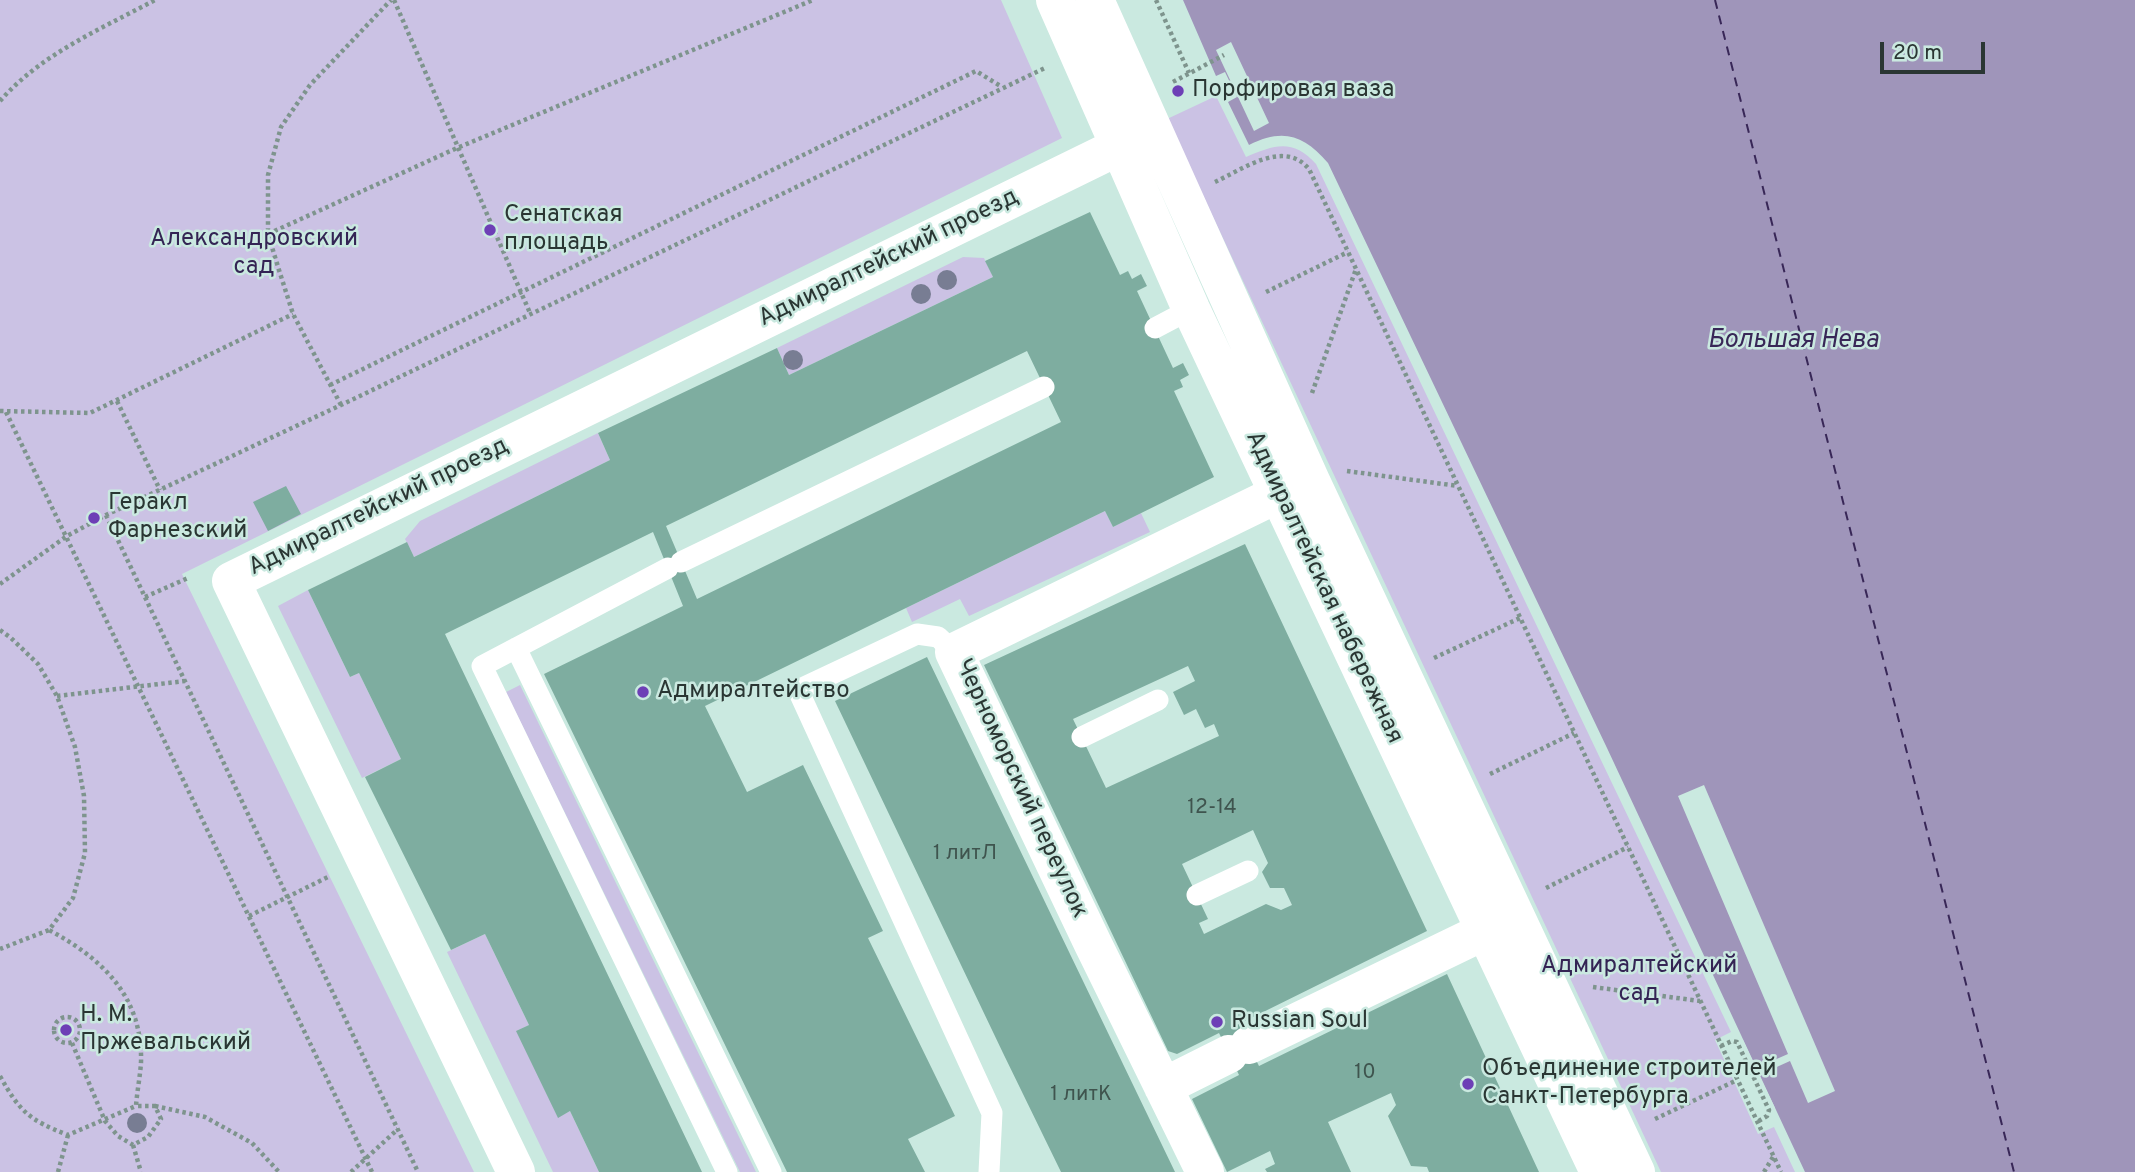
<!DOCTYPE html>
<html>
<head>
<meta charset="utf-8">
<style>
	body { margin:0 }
	#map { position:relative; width:2135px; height:1172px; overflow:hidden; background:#cae9e0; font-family:Overpass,sans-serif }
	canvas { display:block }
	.scale { position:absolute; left:1880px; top:42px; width:105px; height:32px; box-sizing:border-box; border:4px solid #2a3633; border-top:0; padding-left:9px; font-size:21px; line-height:24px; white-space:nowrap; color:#2a3633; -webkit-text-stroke:5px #cae9e0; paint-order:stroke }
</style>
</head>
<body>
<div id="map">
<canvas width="2135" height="1172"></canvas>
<div class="scale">20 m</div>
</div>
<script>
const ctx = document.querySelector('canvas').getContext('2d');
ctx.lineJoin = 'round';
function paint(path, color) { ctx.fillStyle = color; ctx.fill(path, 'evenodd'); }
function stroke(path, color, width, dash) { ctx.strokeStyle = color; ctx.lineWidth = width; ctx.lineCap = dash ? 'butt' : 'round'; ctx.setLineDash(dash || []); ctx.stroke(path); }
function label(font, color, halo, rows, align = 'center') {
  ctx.font = font + ' Overpass,sans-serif'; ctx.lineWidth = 5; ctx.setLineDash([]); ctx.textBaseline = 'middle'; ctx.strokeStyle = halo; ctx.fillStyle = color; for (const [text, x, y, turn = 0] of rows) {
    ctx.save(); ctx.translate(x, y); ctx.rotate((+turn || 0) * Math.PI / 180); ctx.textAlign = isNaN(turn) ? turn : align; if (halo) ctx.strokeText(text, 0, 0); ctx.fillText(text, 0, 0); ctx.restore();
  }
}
paint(new Path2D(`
	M0 0H1001L1062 138 182 574 474 1172H0Z
	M1216 96 1246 157C1274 145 1293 138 1316 164L1731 1032 1715 1040 1758 1134 1774 1127 1795 1172H1661L1167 119Z
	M963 257 984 258 993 277 789 375 777 348Z
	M598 433 610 460 414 557 405 539 420 521Z
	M1105 511 1113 527 1141 513 1150 532 969 616 960 599 912 622 906 608Z
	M308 590 350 677 359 673 401 759 362 778 278 606Z
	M520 685 756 1172H740L506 692Z
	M485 934 529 1025 517 1031 558 1117 570 1111 599 1172H553L447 952Z`), '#cbc2e4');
paint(new Path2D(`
	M1183 0H2135V1172H1805L1607 748 1328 163C1304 135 1283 128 1249 145L1228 102 1237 97 1225 72 1216 76Z`), '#9f95ba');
paint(new Path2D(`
	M1231 42 1269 123 1254 131 1216 50Z
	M1704 785 1835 1091 1808 1103 1790 1061 1759 1075 1775 1108 1772 1109 1740 1041 1743 1040 1756 1068 1788 1054 1678 796Z`), '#cae9e0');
stroke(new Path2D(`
	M1715 0 2014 1172`), '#382757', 2, [9, 7]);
paint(new Path2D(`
	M1090 212 1120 275 1128 271 1132 279 1141 274 1147 286 1137 291 1173 368 1183 363 1189 375 1180 380 1183 387 1174 391 1214 477 1113 527 1105 511 705 706 747 792 803 765 883 931 868 938 955 1116 908 1139 925 1172H787L544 674 683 606 653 532 445 634 702 1172H599L570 1111 558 1118 516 1031 529 1025 485 934 451 950 365 777 401 759 359 673 350 677 308 590 407 542 414 557 610 460 598 433 777 348 789 375 993 277 985 261ZM1027 351 1061 422 697 599 666 526Z
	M286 486 301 514 268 531 253 502Z
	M1245 544 1427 931 1239 1024 1257 1062 1259 1066 1447 974 1539 1172H1429L1427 1167 1411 1166 1388 1116 1396 1105 1391 1093 1328 1122 1351 1172H1267L1265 1169 1275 1164 1270 1151 1227 1172 1192 1099 1239 1075 1221 1037 1219 1033 1177 1054 1168 1051 984 665ZM1188 666 1195 681 1173 692 1184 715 1196 709 1205 728 1214 724 1219 736 1106 788 1073 719ZM1253 830 1268 863 1262 872 1270 888H1284L1292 905 1281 910 1266 904 1204 934 1199 923 1208 919 1182 864Z
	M927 657 1096 1008 1175 1172H1061L1003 1053 835 701Z`), '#7eada0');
stroke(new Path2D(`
	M394 0 530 313
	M1156 0 1189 73
	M1173 82 1224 55
	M0 101C41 54 101 29 155 0
	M1215 182C1243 169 1284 139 1309 169L1781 1172
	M268 234 457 148 813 0
	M1266 292 1348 252
	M330 385 976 71 1002 87
	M1312 393 1356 269
	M117 401 160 490
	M341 405 293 314 279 270 268 234V175L281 127 310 85 391 0
	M0 411 90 413 293 314
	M6 412 372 1172
	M1347 471 1458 486
	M106 515 418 1172
	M0 584 67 536 106 515 341 405 1045 68
	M145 597 188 578
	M0 630 11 638 38 664 57 696 75 747 84 796 85 853 73 898 49 930 0 949
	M1434 658 1520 618
	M57 696 185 681
	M1490 774 1574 733
	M1546 888 1628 847
	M249 916 330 876
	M1593 987 1700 1001
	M54 1030a13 13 0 1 1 26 0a13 13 0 1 1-26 0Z
	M72 1043 105 1121 118 1136 133 1145 148 1137 161 1119 155 1106H136
	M1721 1046 1732 1041 1737 1042 1769 1110 1767 1116 1757 1122
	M0 1076C20 1112 29 1120 68 1135L136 1106C137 1092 140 1077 141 1063 143 997 103 959 49 930
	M155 1106 205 1117 252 1143 279 1172
	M1655 1119 1737 1080
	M133 1145 141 1172
	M58 1172 68 1135
	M351 1172 398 1129
	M1764 1172 1773 1157`), '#7e948d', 4.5, [3.5, 3.5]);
stroke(new Path2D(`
	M1155 328 1191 309
	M681 562 1044 387
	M668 568 482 666 727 1172
	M516 648 771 1172
	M954 652 938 637 917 634 798 690 992 1113 989 1172
	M1082 737 1158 700
	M1197 895 1248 871`), '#fff', 21);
stroke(new Path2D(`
	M1249 1045 1485 931
	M1163 1087 1229 1054
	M516 1172 231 581 1118 147
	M1205 1172 1093 944 954 652 1278 494`), '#fff', 38);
stroke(new Path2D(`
	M1055 0 1191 309 1599 1172
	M1095 0 1311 481 1636 1172`), '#fff', 38);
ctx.fillStyle = '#787d93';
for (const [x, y] of [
	[947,280],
	[921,294],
	[793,360],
	[137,1123]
]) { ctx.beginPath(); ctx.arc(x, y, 10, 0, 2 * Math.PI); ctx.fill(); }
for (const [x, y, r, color] of [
	[1178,91,7,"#6d3fb6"],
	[490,230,7,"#6d3fb6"],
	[94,518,7,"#6d3fb6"],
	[643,692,7,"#6d3fb6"],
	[1217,1022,7,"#6d3fb6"],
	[66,1030,7,"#6d3fb6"],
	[1468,1084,7,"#6d3fb6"]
]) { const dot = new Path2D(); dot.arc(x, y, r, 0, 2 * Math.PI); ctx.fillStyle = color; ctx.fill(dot); stroke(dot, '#cae9e0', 2.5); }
label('21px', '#3f544e', null, [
	["12-14",1212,809],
	["1 литЛ",965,855],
	["10",1365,1074],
	["1 литК",1081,1096]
]);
label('24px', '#2a3633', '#cae9e0', [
	["Порфировая ваза",1192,91],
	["Сенатская",504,216],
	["площадь",504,244],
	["Геракл",108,504],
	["Фарнезский",108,532],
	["Адмиралтейство",657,692],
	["Н. М.",80,1016],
	["Пржевальский",80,1044],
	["Russian Soul",1231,1022],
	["Объединение строителей",1482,1070],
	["Санкт-Петербурга",1482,1098]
], 'left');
label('24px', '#342454', '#cae9e0', [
	["Александровский",254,240],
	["сад",254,268],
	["Адмиралтейский",1639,967],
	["сад",1639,995]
]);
label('24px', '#2a3633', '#cae9e0', [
	["Адмиралтейский проезд",889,259,-26],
	["Адмиралтейский проезд",379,508,-26],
	["Адмиралтейская набережная",1323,588,65],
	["Черноморский переулок",1020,789,65]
]);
label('italic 26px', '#382757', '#cae9e0', [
	["Большая Нева",1793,342]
]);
</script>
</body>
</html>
